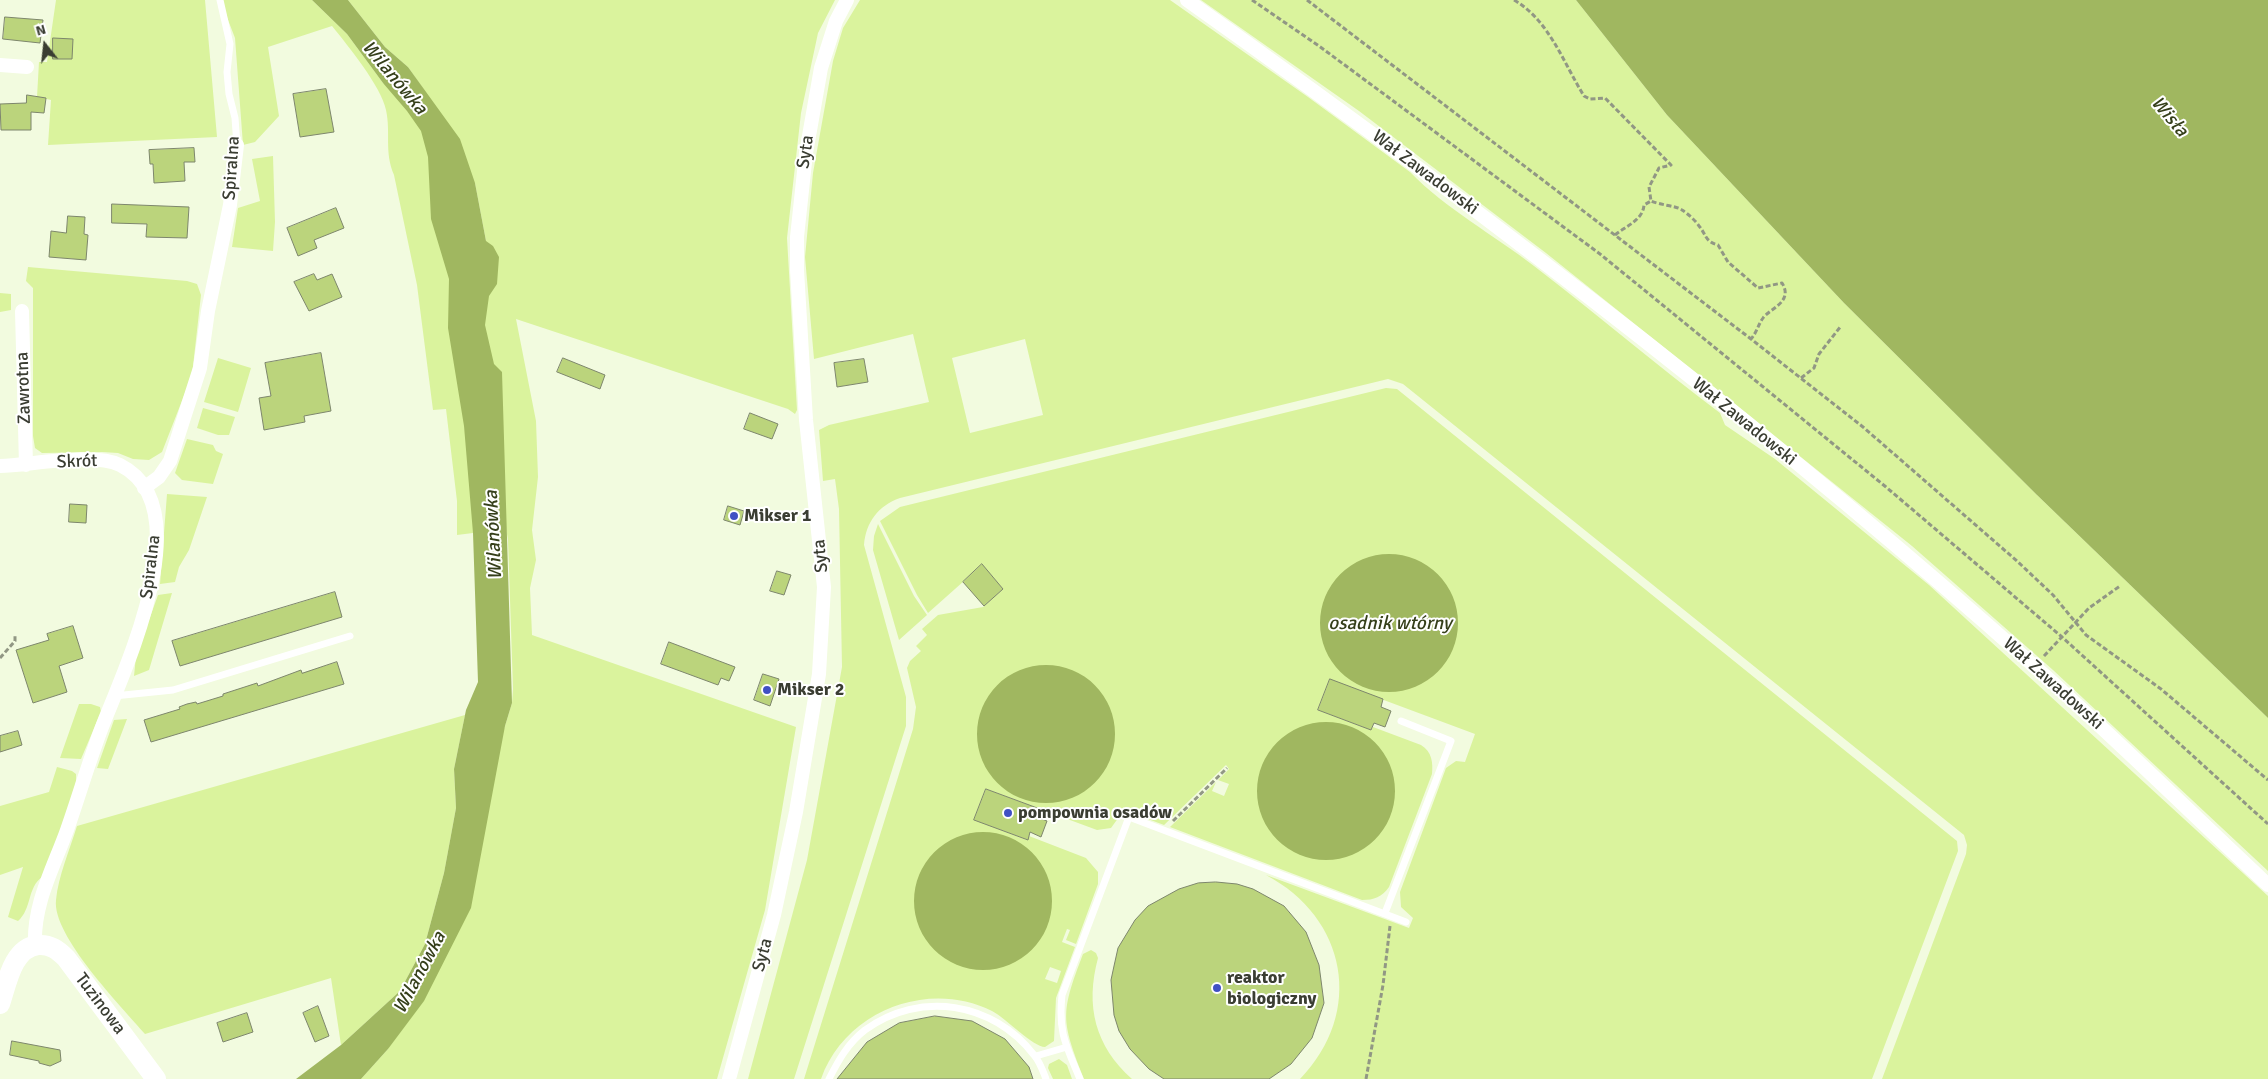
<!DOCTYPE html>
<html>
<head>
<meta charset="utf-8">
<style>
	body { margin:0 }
	#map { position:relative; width:2268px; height:1079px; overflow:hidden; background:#f2fbdf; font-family:Signika,sans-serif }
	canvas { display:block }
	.north { position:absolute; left:20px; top:20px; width:50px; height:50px; -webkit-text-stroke:4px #fff; paint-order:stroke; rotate:344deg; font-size:14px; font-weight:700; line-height:20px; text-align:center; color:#3a3d32 }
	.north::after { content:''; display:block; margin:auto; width:18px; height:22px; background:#3a3d32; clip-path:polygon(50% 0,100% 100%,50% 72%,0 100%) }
</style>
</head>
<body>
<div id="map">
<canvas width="2268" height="1079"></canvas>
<div class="north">N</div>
</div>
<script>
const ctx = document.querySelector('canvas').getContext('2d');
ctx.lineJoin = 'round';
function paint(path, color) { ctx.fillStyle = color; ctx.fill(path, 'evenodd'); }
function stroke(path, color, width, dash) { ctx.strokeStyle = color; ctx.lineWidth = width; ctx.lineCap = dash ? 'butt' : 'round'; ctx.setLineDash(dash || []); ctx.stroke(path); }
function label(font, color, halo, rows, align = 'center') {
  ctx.font = font + ' Signika,sans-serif'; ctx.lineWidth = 4; ctx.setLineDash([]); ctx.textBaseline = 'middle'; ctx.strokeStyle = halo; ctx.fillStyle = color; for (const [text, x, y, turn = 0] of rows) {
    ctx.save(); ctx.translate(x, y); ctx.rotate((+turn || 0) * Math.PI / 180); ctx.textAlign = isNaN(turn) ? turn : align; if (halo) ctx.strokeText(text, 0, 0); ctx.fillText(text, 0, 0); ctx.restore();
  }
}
paint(new Path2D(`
	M56 0H205L217 137 48 145 51 100 37 97 39 62H47Z
	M223 0H312L347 34 383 83 410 100 441 160 465 431 492 506 473 533 457 535V501L446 409 433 410 417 285 394 175C384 151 391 133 386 110 381 86 348 46 332 26L268 47 279 116 255 142 243 145 235 38 223 7Z
	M348 0H835L818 33 801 113 787 238 797 410 795 414 788 409 516 319 536 421 538 477 532 530 536 560 530 588 532 635 796 727 765 910 717 1079H361L388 1049 505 726 512 703 513 689 508 540 475 340 486 241 475 183 464 175 422 87 408 67 385 47Z
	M860 0H1170L1308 97 1410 172C1446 209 1494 235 1534 266 1597 314 1656 365 1720 413L1725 425 1775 459 1929 585 2268 896V1079H1882L1966 854 1967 845 1964 835 1403 384 1388 379 900 498C878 506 866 522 864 545L906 697V726L794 1079H748L807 860 842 667 839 509 835 479 823 481 819 430 829 425 929 402 913 334 814 359 805 257 813 173 833 61 843 28ZM1025 339 1043 415 970 433 952 358Z
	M1201 0H1576L1667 115 1844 303 2037 495 2268 718V871L2053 670 1912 546 1546 253 1359 111Z
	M273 156 275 222 273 251 232 247 238 208 260 201 252 159Z
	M28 267 187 281 197 284 201 295 192 375 162 452 149 460 133 459 118 453 102 452 42 453 35 448 33 436V288L26 281Z
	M0 293 11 294V310L0 312Z
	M218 358 251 368 238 412 204 402Z
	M1386 388 1397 389 1957 841 1958 851 1872 1079H1300C1365 1012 1347 918 1266 875L1409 928 1413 918 1401 907 1400 892 1446 768 1456 761 1465 762 1475 734 1330 680 1318 710 1371 730 1373 727 1421 745C1432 752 1433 762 1432 774L1389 887C1382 897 1374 900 1362 900L1170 827 1216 782 1212 791 1224 796 1229 784 1218 780 1229 769 1226 765 1164 825 1124 810 1111 828 1097 830 986 789 975 820 1027 840 1029 836 1086 858 1098 872V884L1076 944 1066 940 1070 930 1067 929 1062 942 1075 947 1056 998 1054 1041 1045 1047C1033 1047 1007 1019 992 1011 928 979 845 1011 821 1079H804L913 729 916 707 907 668 910 661 921 651 916 646 927 635 922 629 938 615 983 607 1003 589 982 565 928 613 917 595 880 521 900 507ZM1050 967 1061 971 1057 983 1045 979Z
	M203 408 235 417 229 435H218L197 428Z
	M187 439 213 445 216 451 223 454 213 484 182 480 175 473Z
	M167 494 207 497 189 550 179 567 175 582 160 584Z
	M878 524 914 596 927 615 899 640 873 550 874 536Z
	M172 593 149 670 134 676 136 656 158 595Z
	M79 704H91L100 707 101 712 81 759 60 758Z
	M465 715 454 769 456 808 444 873 425 944 400 991 341 1045 331 978 145 1034C122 1007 52 936 56 900 58 877 70 849 77 826Z
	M127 719 108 769 97 768 114 720Z
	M57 767 72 771 76 774C78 804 53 849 42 877 27 888 32 909 18 921L8 917 23 867 0 875V806L49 792Z
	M1091 950 1096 953 1098 958C1085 1006 1095 1046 1132 1079H1084C1061 1020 1060 1014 1083 954Z
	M1059 1059 1067 1065 1072 1079H1053L1048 1068 1049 1064Z`), '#daf39d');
paint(new Path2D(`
	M312 0H348L385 47 408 67 460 139 475 183 486 241 493 246 499 257 497 284 489 296 485 325 494 364 502 372 512 703 505 726 471 908 424 1001 388 1049 361 1079H296L341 1045 400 991 425 944 444 873 456 808 454 769 466 710 478 682 473 533 464 426 448 328 449 279 431 219 428 157 421 131 407 111 383 83 347 34Z
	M1576 0H2268V718L2037 495 1844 303 1667 115Z
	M1320 623a69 69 0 1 1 138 0a69 69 0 1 1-138 0Z
	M977 734a69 69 0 1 1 138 0a69 69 0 1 1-138 0Z
	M1257 791a69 69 0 1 1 138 0a69 69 0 1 1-138 0Z
	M914 901a69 69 0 1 1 138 0a69 69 0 1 1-138 0Z`), '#a0b760');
const building = new Path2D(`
	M5 17 43 20 40 43 3 39Z
	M53 38 73 39 72 59H53Z
	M326 89 334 132 300 137 293 94Z
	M27 95 46 98 44 113 31 112V130H1L0 104 26 103Z
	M194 148 195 162H184L185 181 154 183 153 164H150L149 150Z
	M112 204 189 207 187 238 146 237 147 224 112 223Z
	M336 208 344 228 314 240 317 248 298 256 287 228Z
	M68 216 85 217 84 234 88 235 86 260 49 257 51 231 66 233Z
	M314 274 317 280 332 274 342 297 309 311 294 282Z
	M321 353 331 411 304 416 305 422 264 430 259 398 271 396 265 363Z
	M563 358 605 375 600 389 557 372Z
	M864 359 868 382 837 387 834 363Z
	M750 413 778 424 772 439 744 429Z
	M70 504 87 505 86 523 69 522Z
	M728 506 744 511 740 525 724 520Z
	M982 564 1003 589 984 606 963 582Z
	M777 571 791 575 784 595 770 591Z
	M335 592 342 617 180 666 172 641Z
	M73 626 83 658 59 666 67 692 33 703 16 650 49 640 47 634Z
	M669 642 735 667 729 681 721 678 718 685 661 664Z
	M337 662 344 684 151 742 144 720 180 709 179 707 187 704 196 702 197 704 223 696V694L257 683 258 686 301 670 302 673Z
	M763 674 779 679 770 706 754 700Z
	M1330 679 1383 699 1381 707 1391 711 1385 727 1374 723 1371 730 1318 710Z
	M18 731 22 745 0 752V736Z
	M986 789 1040 809 1037 817 1047 821 1041 837 1030 832 1028 840 974 820Z
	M1216 882 1237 884 1253 889 1284 906 1306 932 1319 965 1324 1003 1312 1038 1291 1064 1269 1079H1164L1149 1069 1130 1049 1119 1031 1114 1015 1111 980 1114 966 1118 948 1135 920 1148 906 1179 889 1198 883Z
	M318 1006 329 1036 315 1042 303 1013Z
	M247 1013 253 1032 223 1042 217 1023Z
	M935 1016 972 1021 1005 1039 1029 1067 1033 1079H837L867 1042 899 1023Z
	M12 1041 60 1050 61 1061 50 1066 39 1063V1061L10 1055Z`);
paint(building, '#bbd47c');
stroke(building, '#7d866c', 1);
stroke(new Path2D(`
	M1252 0 1319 46 1600 254 1886 487 2062 637 2268 824
	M1307 0 1751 339 1863 427 2017 561 2053 595 2086 635 2161 689 2268 780
	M1514 0C1549 20 1563 62 1584 96L1590 99 1605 98 1671 165 1659 168 1649 187 1651 201C1660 205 1677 206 1682 210 1687 213 1696 221 1699 226 1706 234 1705 242 1718 245L1728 262 1758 288 1782 283C1794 302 1769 309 1763 318 1758 325 1757 332 1751 339
	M1615 235C1626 226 1643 220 1644 205L1651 201
	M1801 378 1814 368 1819 354 1841 326
	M2044 656 2089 608 2120 586
	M0 658 15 641V635
	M1173 821 1227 768
	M1366 1079 1383 985 1390 926`), '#919784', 3, [5, 2.5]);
stroke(new Path2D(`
	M220 0 230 44 227 72 229 94 235 118 237 145
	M114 696 173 690 350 636
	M1385 913 1451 741 1401 721
	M1036 1056 1067 1047
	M829 1079C838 1061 848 1043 865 1030 920 990 993 1002 1034 1055 1040 1062 1043 1071 1046 1079
	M1080 1079C1066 1045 1058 1033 1062 995L1129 817 1406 922`), '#fff', 7);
stroke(new Path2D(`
	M1187 0C1479 207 1765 426 2032 664 2112 735 2189 811 2268 885
	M0 65 27 67
	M22 311 26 465
	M0 466C31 465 93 452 120 465 202 506 125 668 102 727 89 761 79 796 67 830 53 869 33 904 35 946
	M144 488 159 477 170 461 200 368 208 311 230 205 237 145
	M729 1079 774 915 796 812 819 674 824 587 806 420 797 270V237L806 153 821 68 836 21 847 0`), '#fff', 14);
stroke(new Path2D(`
	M0 1004C7 984 12 948 38 945 50 944 58 950 66 958L156 1079`), '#fff', 20);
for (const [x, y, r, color] of [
	[734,516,5,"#4050c4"],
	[767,690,5,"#4050c4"],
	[1008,813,5,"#4050c4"],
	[1217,988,5,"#4050c4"]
]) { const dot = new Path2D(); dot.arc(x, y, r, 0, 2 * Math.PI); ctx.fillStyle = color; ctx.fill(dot); stroke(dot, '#fff', 2); }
label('18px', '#3a3d32', '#fff', [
	["Syta",806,152,-82],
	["Spiralna",232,168,-86],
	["Wał Zawadowski",1425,173,37],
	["Zawrotna",24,388,-92],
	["Wał Zawadowski",1744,422,39],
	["Skrót",77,462,-2],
	["Syta",821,556,-95],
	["Spiralna",151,567,-83],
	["Wał Zawadowski",2053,684,42],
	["Syta",763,955,-75],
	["Tuzinowa",100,1004,53]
]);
label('bold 18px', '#3a3d32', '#fff', [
	["Mikser 1",744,516],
	["Mikser 2",777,690],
	["pompownia osadów",1018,813],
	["reaktor",1227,978],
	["biologiczny",1227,999]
], 'left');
label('italic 19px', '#353f1a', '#fff', [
	["Wilanówka",394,78,50],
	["Wisła",2169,117,50],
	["Wilanówka",494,535,-93],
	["osadnik wtórny",1390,624],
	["Wilanówka",420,973,-62]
]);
</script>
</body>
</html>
